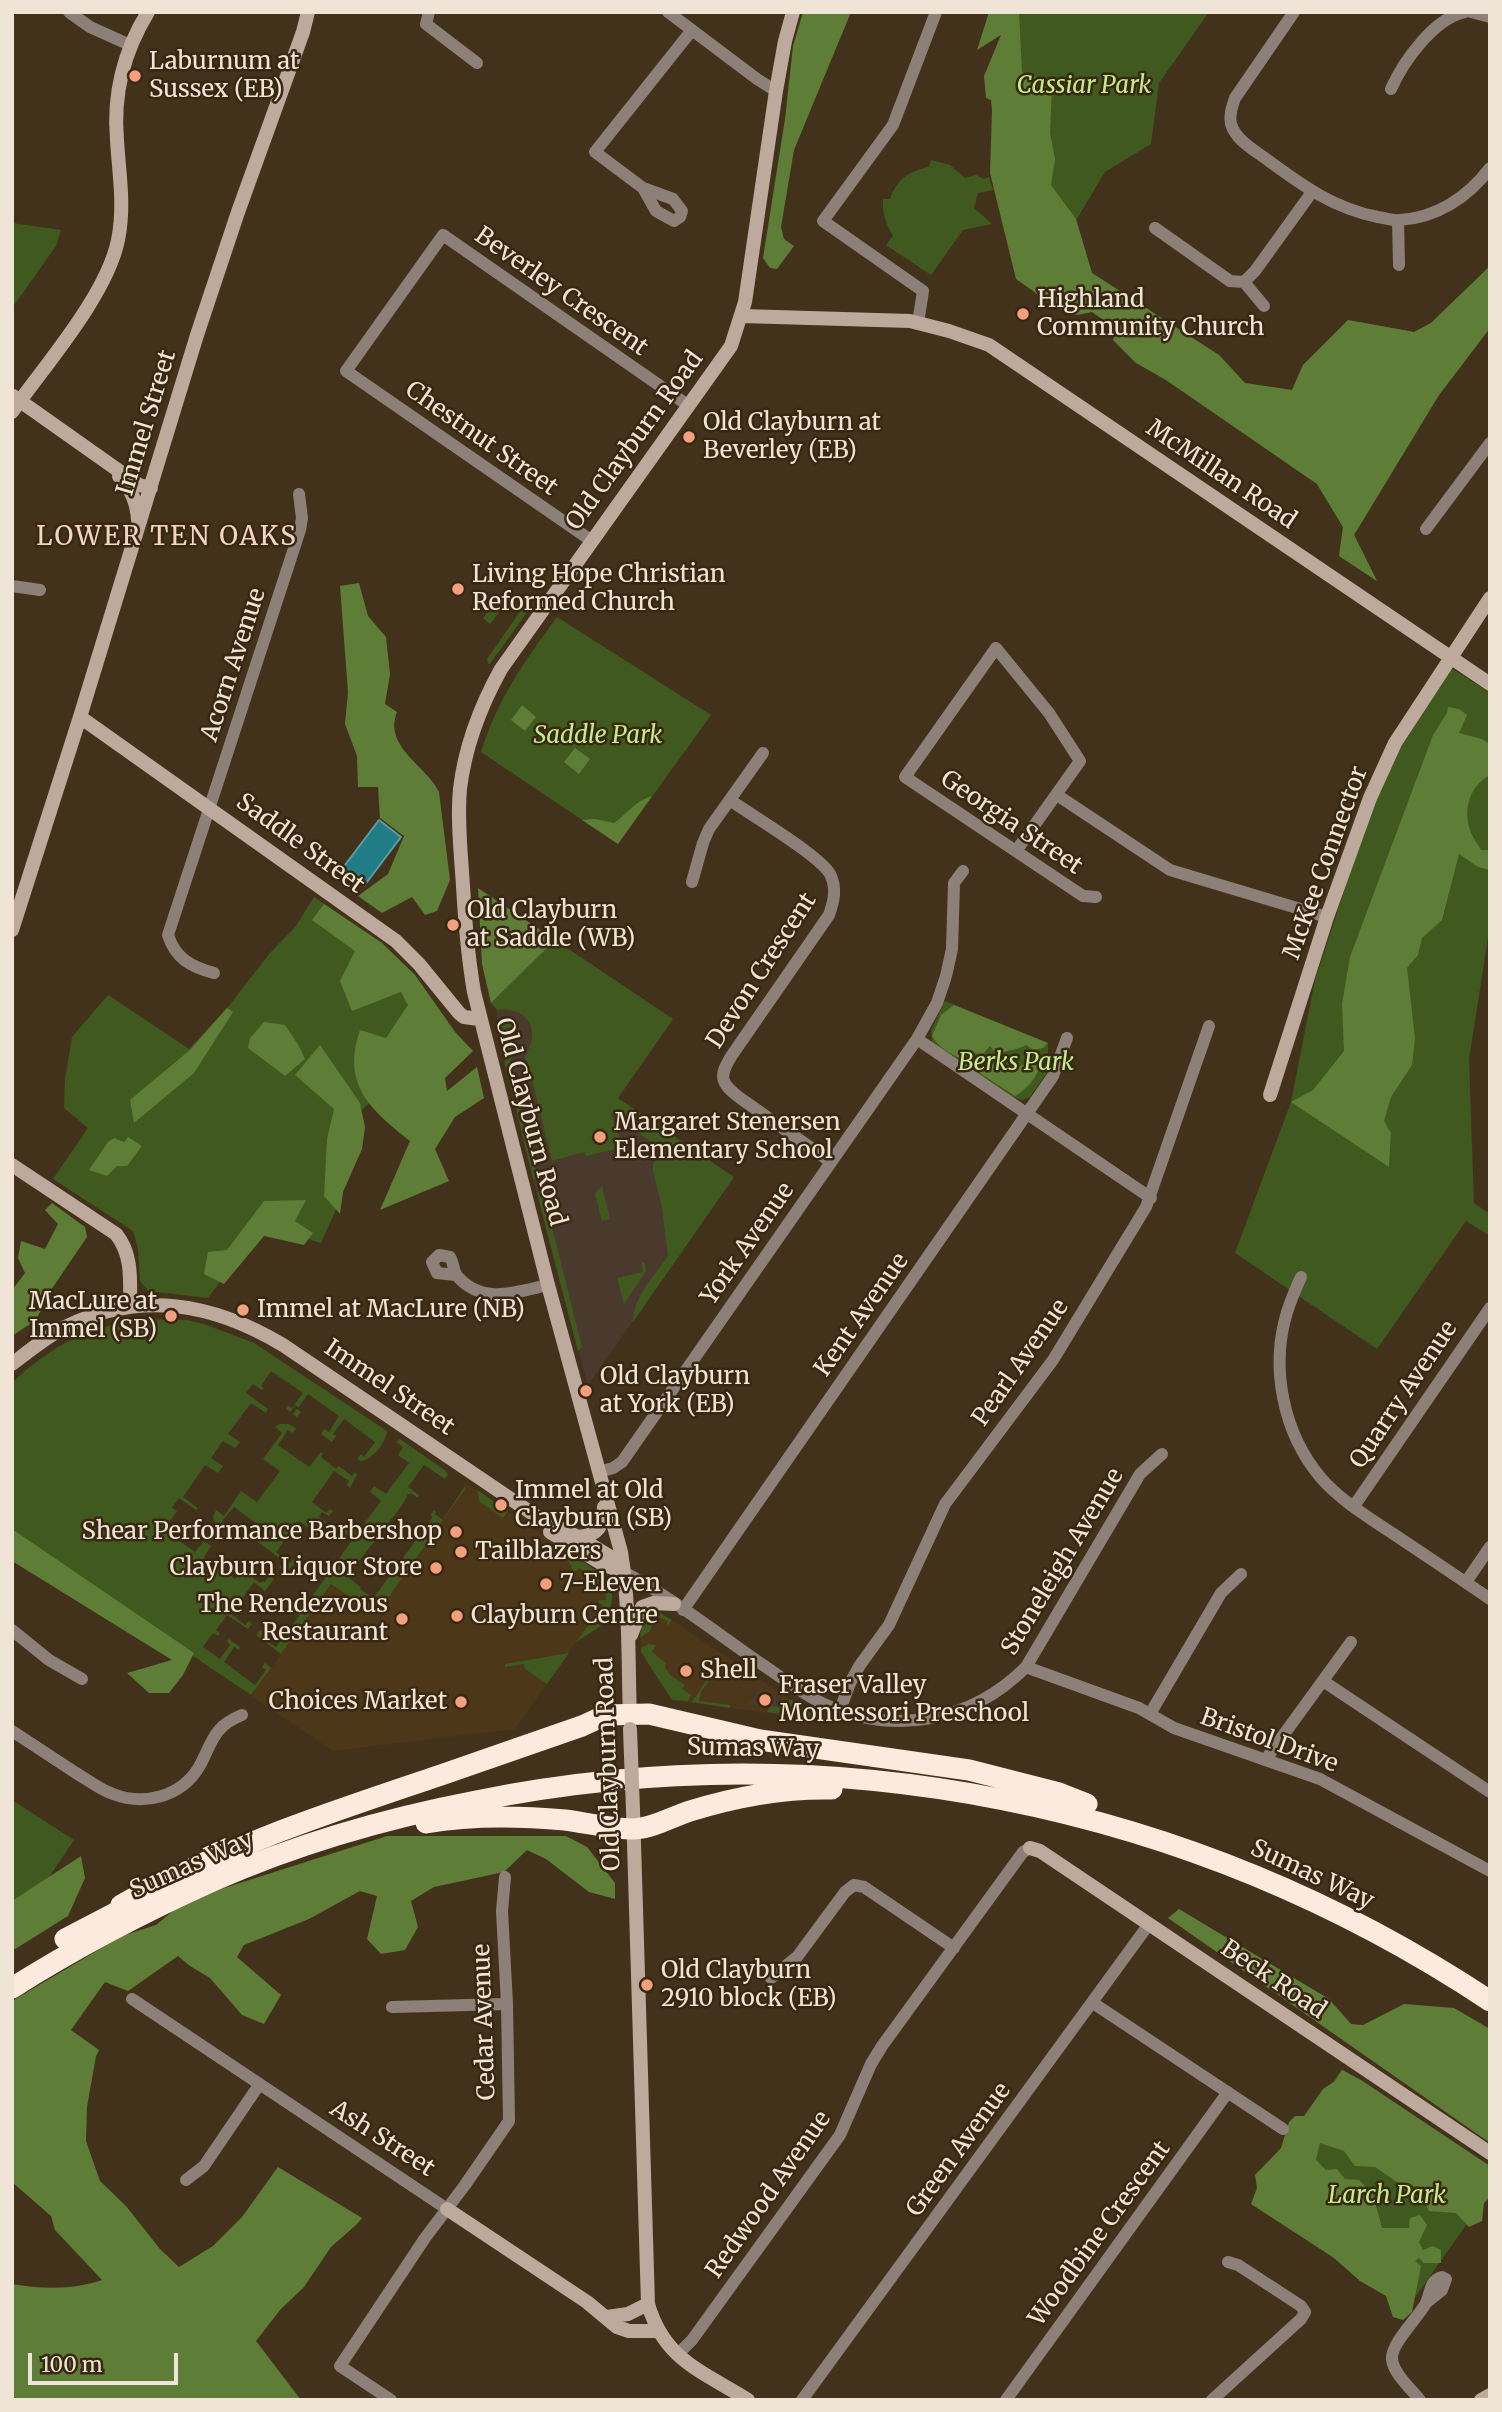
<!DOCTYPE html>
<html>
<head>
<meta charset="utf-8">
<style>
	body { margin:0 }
	#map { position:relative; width:1502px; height:2412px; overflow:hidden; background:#43321b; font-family:Merriweather,serif }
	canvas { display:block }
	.frame { position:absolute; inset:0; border:14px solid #efe4d6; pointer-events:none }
	.scale { position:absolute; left:28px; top:2353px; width:150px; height:32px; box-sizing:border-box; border:4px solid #efe4d6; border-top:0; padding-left:9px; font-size:21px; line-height:24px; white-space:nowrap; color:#efe4d6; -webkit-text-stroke:5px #392811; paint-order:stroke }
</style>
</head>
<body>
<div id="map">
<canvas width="1502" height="2412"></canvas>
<div class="frame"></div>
<div class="scale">100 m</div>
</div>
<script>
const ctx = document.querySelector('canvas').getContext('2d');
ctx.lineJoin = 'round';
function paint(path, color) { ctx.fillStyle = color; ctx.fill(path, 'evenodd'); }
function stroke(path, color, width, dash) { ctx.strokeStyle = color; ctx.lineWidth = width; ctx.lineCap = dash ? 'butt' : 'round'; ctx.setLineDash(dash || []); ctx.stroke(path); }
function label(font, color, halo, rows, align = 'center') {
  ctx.font = font + ' Merriweather,serif'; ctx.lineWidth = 5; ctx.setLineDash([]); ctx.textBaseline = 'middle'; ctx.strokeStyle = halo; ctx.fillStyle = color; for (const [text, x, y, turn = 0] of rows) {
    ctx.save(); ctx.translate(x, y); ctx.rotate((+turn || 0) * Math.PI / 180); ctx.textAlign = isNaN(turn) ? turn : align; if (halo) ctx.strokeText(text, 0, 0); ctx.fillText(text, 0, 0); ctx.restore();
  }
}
paint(new Path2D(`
	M465 1483 602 1575 610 1583 611 1590 610 1607 599 1624 601 1626 576 1642 515 1729 333 1751 251 1696 331 1584 376 1615 459 1496Z
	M652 1612 664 1615 821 1720 672 1700 641 1652 640 1627 647 1615Z`), '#4d3719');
paint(new Path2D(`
	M478 888 673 1019 618 1098 734 1177 588 1385 555 1265 501 1049 496 1026 498 1025 496 1008 491 1003 482 964Z
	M760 1687 792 1709 749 1704Z`), '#4a3a2e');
paint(new Path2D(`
	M1005 12H1209L1159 83 1151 144 1105 172 1076 220 1092 273 1219 355 1245 383 1292 390 1303 365 1348 320 1414 332 1431 323 1490 266V328L1439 395 1354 535 1377 581 1339 556 1343 527 1317 484 1166 380 1123 327 1030 263Z
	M931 160 950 165 965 178 976 175 984 179 989 177 993 190 978 193 974 208 992 224 963 230 931 275 886 245 893 236C886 224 882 213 883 199H890C897 179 909 171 929 167Z
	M12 223 61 230 56 246 12 308Z
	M498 597 506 603 490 624 483 618Z
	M526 603 531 607 489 665 487 659Z
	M557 617 711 715 618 844 481 752C499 696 523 664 557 617Z
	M1451 668 1490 693V925L1469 1059 1474 1203 1490 1214V1236L1466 1221 1377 1349 1235 1253 1291 1102 1315 980 1375 797 1402 742Z
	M314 897 382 943 415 975 455 1032 351 1119 339 1203 321 1243 261 1225 208 1298 148 1291 140 1281 138 1249 133 1231 53 1179 88 1128 64 1108 65 1079 72 1037 108 995 189 1049 227 1008 270 953 296 926Z
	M555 940 673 1019 618 1098 734 1177 633 1322C633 1296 654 1277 668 1256L662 1207 653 1171V1163L665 1152 610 1112 621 1141 618 1148 586 1156 584 1152 552 1161 528 1063 525 1060C526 1052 531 1046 532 1038 535 1016 514 1007 497 1010L491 1003Z
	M945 1001 1048 1043V1066L1046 1074 1030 1097 1022 1100 1013 1097 932 1043 931 1030Z
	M508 1022C528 1028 516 1039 512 1051 510 1058 511 1064 511 1070L537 1178 533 1179 496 1026 498 1023Z
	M602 1186 610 1219 602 1221 595 1194Z
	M543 1191 582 1347 578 1351 537 1193Z
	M641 1261 645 1264 646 1271 624 1304 617 1278 643 1272Z
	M149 1319 187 1320 204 1324 254 1343 387 1431C386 1443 373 1459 361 1461L357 1459 361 1454 364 1457 375 1442 344 1419 333 1434 336 1436 332 1442 321 1434 324 1429 329 1432 339 1416 308 1394 297 1409 301 1412 297 1417 293 1414 298 1407 295 1405 290 1412 286 1409 288 1406 292 1408 303 1393 271 1371 261 1386 264 1388 262 1390 253 1384 246 1393 268 1409 266 1413 251 1403 228 1434 240 1442 235 1448 223 1441 211 1458 223 1466 218 1473 205 1465 183 1497 198 1508 196 1510 179 1498 172 1508 177 1511 164 1530 195 1552 204 1541 211 1546 204 1557 235 1579 243 1567 255 1575 253 1578 260 1583 263 1581 265 1582 269 1575 274 1579 265 1591 254 1582 231 1614 245 1625 249 1621 252 1624 248 1629 227 1615 216 1630 220 1633 218 1636 213 1633 203 1647 220 1659 230 1645 227 1641 229 1639 240 1647 239 1650 234 1647 224 1662 255 1685 266 1670 262 1667 265 1663 271 1668 251 1695 12 1534V1383C51 1345 95 1323 149 1319Z
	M280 1424H288L296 1428 293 1433 288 1430 278 1445 309 1467 321 1452 323 1453 321 1457 336 1469 339 1466 352 1476 355 1472 357 1475 350 1488 347 1485 349 1481 334 1471 312 1502 326 1513 330 1509 333 1511 329 1516 322 1512 319 1517 326 1522 322 1527 315 1523 311 1528 318 1533 314 1538 311 1536 313 1531 299 1521 276 1552 290 1563 294 1559 297 1561 287 1571 279 1568 283 1561 257 1541 265 1530 234 1507 222 1521 226 1524 222 1529 216 1526 213 1517 216 1510 224 1516 241 1491 257 1502 280 1471 263 1459 282 1433 275 1427Z
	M400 1439 446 1471 448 1475 445 1479 424 1465 408 1487 419 1495 418 1498 412 1494H408L403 1504 349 1574 350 1579 361 1587 360 1589 371 1597 375 1596 432 1518 431 1514 434 1510 436 1512 435 1514 443 1520 465 1486V1489L376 1615 331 1584 281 1654 256 1635 260 1630 263 1632 261 1637 276 1647 299 1616 287 1607 292 1601 303 1609 326 1577 315 1569 319 1562 331 1570 353 1539 342 1531 347 1524 358 1532 381 1501 370 1492 374 1486 386 1494 409 1463 398 1455 403 1447 396 1442Z
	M477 1490 508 1511 503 1518 480 1502Z
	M563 1549C592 1568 634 1586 599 1624L601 1626 576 1642 603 1605 597 1601 606 1600 605 1587 595 1588 599 1582 580 1568 574 1573Z
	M652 1612H658L672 1620 667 1626V1621L656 1616 650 1631 640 1638 642 1620Z
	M649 1644 656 1645 652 1652 666 1663 665 1667 670 1675 685 1685 682 1689 691 1695 688 1701 672 1700 641 1652V1648Z
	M569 1653 547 1684 525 1669 524 1664 505 1667V1664Z
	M720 1660 722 1661 701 1692 699 1701 730 1705V1708L692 1702Z
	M790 1699 821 1720 767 1712 771 1706 790 1709 786 1703Z
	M12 1800 74 1840 39 1892 12 1908Z
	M1342 2069 1490 2171V2191L1409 2306 1253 2199Z`), '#40591e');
paint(new Path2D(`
	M803 12H851L794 150 781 227 784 239 794 246 777 269 770 268 763 258 785 119 793 46Z
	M989 12H1019L1022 72 1044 80 1052 86 1050 133 1055 159 1051 185 1076 219 1092 273 1219 355 1245 383 1292 390 1303 365 1348 320 1414 332 1431 323 1490 266V328L1439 395 1354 535 1377 581 1339 556 1343 527 1317 484 1166 380 1136 363 1113 340 1116 329 1092 312 1077 315 1057 308 1016 279 990 173 992 110 991 100 986 98 984 76 1001 35 977 50Z
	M359 583 368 616 386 637 390 674 385 704 397 712C383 747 427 766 439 792L450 880 437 911 425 915 412 897 382 913 358 896 388 874 404 836 380 818 378 787H358L357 756 345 724 348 692 340 586Z
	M522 705 536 717 525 731 511 720Z
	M1448 707 1459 709 1467 715 1459 733 1482 739 1490 744V775C1470 786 1463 808 1470 830 1472 837 1478 844 1481 850H1490V870L1478 867 1459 854 1442 920 1422 938 1418 955 1407 968 1415 1038 1412 1065 1391 1097 1384 1121 1391 1133 1389 1167 1291 1102 1313 1090 1344 1051 1342 1004 1350 957 1433 735 1447 713Z
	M575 748 590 759 579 774 564 762Z
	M652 796 618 844 582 820 595 819 614 823C627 814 635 801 652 796Z
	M478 888 555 940 491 1003 482 964Z
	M324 904 382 943 415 975 455 1032 473 1051 445 1078 447 1091 477 1067 484 1098 455 1117 435 1149 449 1181 380 1210 410 1141C371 1110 341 1085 360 1030L386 1038 408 1005 401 992 352 1011 340 981 355 951 312 920Z
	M954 1005 1048 1043 1043 1048 1033 1050 1026 1045C1016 1051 1007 1049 997 1055L990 1046 983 1054 971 1053 963 1059C952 1056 937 1046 932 1036L941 1015Z
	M227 1008 233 1012 194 1073 134 1123 130 1100 190 1050Z
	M264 1022 285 1025 299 1046 305 1059 285 1076 248 1048 250 1038Z
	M320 1045 360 1103 365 1127 362 1149 343 1192 340 1214 324 1196 327 1139 334 1109 295 1075Z
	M988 1059 998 1069H1016L1031 1059 1041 1064C1036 1079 1028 1088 1015 1096L975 1070 978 1063Z
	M128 1137 142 1146 127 1166H117L107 1176 89 1170 108 1142 114 1138 124 1142Z
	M306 1200 295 1221 313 1233 304 1245 264 1236 224 1284 204 1274 208 1252 227 1250 264 1201Z
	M52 1203 85 1227 87 1237 51 1290 36 1320 12 1336V1290L25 1273 18 1258 21 1241 45 1249 58 1224 45 1210Z
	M12 1529 194 1653 183 1675 169 1693H149L127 1673 172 1660 12 1561Z
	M387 1836H566L587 1847 615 1883V1899L589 1892 546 1859 527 1850 504 1872 434 1887 411 1901 418 1927 405 1950 381 1954 367 1939 377 1896 360 1891 309 1919 244 1945 237 1957 281 1995 264 2024 242 2015 210 1978 190 1966 178 1956 128 1991 105 1982 71 2030 99 2050 96 2056 87 2107 86 2141 100 2181 126 2206 160 2249 179 2267 213 2246 242 2217 278 2167 362 2218 356 2225 331 2247 304 2287 280 2310 256 2341 301 2400H12V2284C42 2289 73 2290 102 2280L55 2230 51 2216 12 2182V2001L122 1936 156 1925 174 1910 215 1891Z
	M81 1856 85 1878 68 1916 12 1951V1901Z
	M1179 1909 1329 1999 1351 2024 1363 2025 1404 2004 1454 2008 1490 2029V2143L1168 1918Z
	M1342 2070 1361 2080 1490 2166V2197L1484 2203 1482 2221 1469 2227 1456 2213 1429 2211 1418 2187 1397 2182 1375 2167 1355 2166 1344 2151 1320 2143 1316 2160 1326 2170 1337 2169 1345 2179 1359 2180 1373 2194 1382 2228H1409L1410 2218 1420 2215 1427 2225 1419 2242 1423 2250 1433 2246 1441 2250V2263H1424L1419 2258 1415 2261 1421 2266 1412 2312 1403 2320 1393 2317 1386 2296 1360 2281 1334 2258 1251 2204 1257 2188 1255 2175 1281 2148 1289 2122 1295 2116H1304L1323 2089 1335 2081Z`), '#5e7d36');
const water = new Path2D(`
	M379 820 401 837 364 886 342 869Z`);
paint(water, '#207d86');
stroke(water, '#5e9c9e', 2);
stroke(new Path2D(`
	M69 12 90 27 130 45
	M429 12 426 24 477 63
	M668 12 757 79 776 91
	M1294 12 1235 98C1232 107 1229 115 1231 124 1236 141 1256 151 1269 161 1303 186 1335 209 1378 217 1385 218 1393 221 1399 220 1437 218 1468 197 1490 168
	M1471 12 1490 17
	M1391 89C1403 62 1434 18 1465 12
	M643 188 656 211 674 221 680 217 682 211 673 199 643 188 595 152 692 30
	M1398 220 1399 265
	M1155 228 1230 281 1244 282 1255 271 1312 192
	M1244 282 1264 306
	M918 323 923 291 823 221 893 125 936 12
	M1426 529 1490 443
	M592 541 346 371 443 235 689 406
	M12 586 40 590
	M1057 795 1170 870 1327 917
	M730 800C751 815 819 855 830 874 837 888 834 901 829 915L732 1055C719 1076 719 1082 740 1098L831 1162
	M1016 851 1080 761 1049 713 996 648 905 777C964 817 1024 856 1083 896L1096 897
	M692 882 703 843 709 829 763 753
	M214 973C191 967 175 958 168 935L300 530 302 518 299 494
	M917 1039 1151 1198
	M456 1275 437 1273 432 1262 439 1255 450 1257C454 1263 453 1272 458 1277 483 1305 517 1292 548 1285
	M1301 1277C1296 1288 1291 1300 1287 1312 1270 1368 1283 1433 1321 1478 1340 1500 1368 1517 1392 1533 1425 1555 1458 1577 1490 1599
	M599 1472 613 1468 622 1462 917 1039 937 1003 946 976 952 949 954 883 963 871
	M1354 1506 1490 1308
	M624 1572C674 1599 719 1635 766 1667 785 1680 804 1695 824 1704 894 1736 971 1722 1026 1667L1140 1474 1162 1454
	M1466 1582 1490 1547
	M683 1610 1053 1076 1067 1038
	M12 1630 49 1660 82 1679
	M1026 1667 1139 1708 1174 1728 1320 1779 1490 1871
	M1323 1681 1490 1792
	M840 1710 850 1683 860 1665 889 1625 945 1504 1053 1360 1146 1207 1209 1026
	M1150 1714 1221 1593 1241 1574
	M12 1731C33 1745 55 1759 76 1773 88 1780 100 1790 113 1794 144 1806 181 1797 199 1767 213 1742 212 1727 242 1715
	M1266 1759 1351 1642
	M771 1978 797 1957 845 1892 854 1885 864 1887 954 1948
	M132 1999 447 2209
	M1093 2003 1283 2129
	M392 2007 507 2004
	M186 2180 204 2166 259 2085
	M677 2355 692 2340 840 2135 871 2064 882 2046 1023 1852 1030 1848
	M391 2400 340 2366 425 2238 465 2185 509 2121 507 2004 502 1911 505 1877
	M802 2400 1149 1924
	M1006 2400 1228 2092
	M1212 2400 1301 2319 1305 2312 1301 2306 1238 2265 1228 2262
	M1420 2400C1411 2389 1393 2373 1392 2359 1391 2343 1418 2318 1426 2303 1431 2293 1429 2280 1442 2277L1446 2279 1442 2290 1427 2302`), '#8d8078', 12);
stroke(new Path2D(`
	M742 316 910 321 949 331 989 345 1490 684
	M13 396 139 485 151 488
	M12 412C45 365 107 295 118 240 125 206 119 174 117 140 113 95 124 51 148 12
	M119 476C132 489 137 503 138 520
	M80 717 396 941 419 964 459 1013 464 1017 479 1019
	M12 930 80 717 197 335 238 212 303 32 308 12
	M1270 1095 1327 917 1370 798 1395 743 1490 598
	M12 1165 116 1234C133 1255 130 1281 130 1307
	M12 1364C29 1351 46 1337 65 1327 141 1290 213 1303 283 1345L539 1518 578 1537 609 1556 623 1571
	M550 1532 604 1565 621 1571
	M578 1537C599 1535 603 1526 604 1507
	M631 1635 642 1607 653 1603 674 1604
	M630 1720C628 1664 630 1607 621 1552L548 1285 474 992C468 957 465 921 463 886 461 854 457 820 460 789 465 746 480 707 501 669L731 346 745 302 776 91 785 41 793 12
	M633 1810 648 2304C664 2360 702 2371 748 2400
	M1030 1848 1040 1851 1490 2153
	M447 2209 587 2302 617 2327 629 2331H658
	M607 2317 628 2314 648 2304
	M1481 2400 1490 2395`), '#bea99d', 14);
stroke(new Path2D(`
	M426 1823C471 1815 520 1816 565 1820 587 1823 611 1829 634 1829 654 1828 671 1817 690 1811 735 1797 785 1788 832 1789
	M121 1905C222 1847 331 1812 441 1775 488 1759 535 1742 582 1726L606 1715 649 1714 760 1740 969 1770 1059 1793 1087 1804
	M65 1939 136 1902
	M12 1988C77 1947 144 1912 213 1881 297 1844 387 1818 476 1801 829 1730 1190 1802 1490 2001`), '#fdeade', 21);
stroke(new Path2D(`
	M630 1729 633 1810`), '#bea99d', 14);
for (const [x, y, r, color] of [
	[135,76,7,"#f2a07e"],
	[1023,314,7,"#f2a07e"],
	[689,437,7,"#f2a07e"],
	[458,589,7,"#f2a07e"],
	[453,925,7,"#f2a07e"],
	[600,1137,7,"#f2a07e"],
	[243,1310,7,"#f2a07e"],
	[171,1316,7,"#f2a07e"],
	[586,1391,7,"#f2a07e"],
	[501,1505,7,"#f2a07e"],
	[456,1532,7,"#f2a07e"],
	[461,1552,7,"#f2a07e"],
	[436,1568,7,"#f2a07e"],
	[546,1584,7,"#f2a07e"],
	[457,1616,7,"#f2a07e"],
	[402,1619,7,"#f2a07e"],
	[686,1671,7,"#f2a07e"],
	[765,1700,7,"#f2a07e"],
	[461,1702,7,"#f2a07e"],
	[647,1985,7,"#f2a07e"]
]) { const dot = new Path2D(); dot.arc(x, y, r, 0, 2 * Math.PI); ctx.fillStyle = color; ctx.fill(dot); stroke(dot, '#392811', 2.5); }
label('24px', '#efe4d6', '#392811', [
	["Laburnum at",149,62],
	["Sussex (EB)",149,90],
	["Highland",1037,300],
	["Community Church",1037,328],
	["Old Clayburn at",703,423],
	["Beverley (EB)",703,451],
	["Living Hope Christian",472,575],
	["Reformed Church",472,603],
	["Old Clayburn",467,911],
	["at Saddle (WB)",467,939],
	["Margaret Stenersen",614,1123],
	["Elementary School",614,1151],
	["MacLure at",157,1302,"right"],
	["Immel (SB)",157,1330,"right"],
	["Immel at MacLure (NB)",257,1310],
	["Old Clayburn",600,1377],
	["at York (EB)",600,1405],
	["Immel at Old",515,1491],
	["Clayburn (SB)",515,1519],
	["Shear Performance Barbershop",442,1532,"right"],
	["Tailblazers",475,1552],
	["Clayburn Liquor Store",422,1568,"right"],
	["7-Eleven",560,1584],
	["The Rendezvous",388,1605,"right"],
	["Restaurant",388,1633,"right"],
	["Clayburn Centre",471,1616],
	["Shell",700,1671],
	["Fraser Valley",779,1686],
	["Montessori Preschool",779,1714],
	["Choices Market",447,1702,"right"],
	["Old Clayburn",661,1971],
	["2910 block (EB)",661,1999]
], 'left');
label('italic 24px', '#c1ed8b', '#392811', [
	["Cassiar Park",1084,86],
	["Saddle Park",598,736],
	["Berks Park",1016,1063],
	["Larch Park",1387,2196]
]);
label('24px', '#efe4d6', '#392811', [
	["Beverley Crescent",561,292,35],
	["Immel Street",147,423,-73],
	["Chestnut Street",481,439,35],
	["Old Clayburn Road",635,441,-54],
	["McMillan Road",1221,475,34],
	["Acorn Avenue",234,665,-72],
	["Georgia Street",1011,823,34],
	["Saddle Street",300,844,36],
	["McKee Connector",1326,863,-70],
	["Devon Crescent",762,971,-57],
	["Old Clayburn Road",530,1122,75],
	["York Avenue",748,1244,-55],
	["Kent Avenue",862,1315,-55],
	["Pearl Avenue",1021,1363,-55],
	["Immel Street",389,1388,34],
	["Quarry Avenue",1404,1395,-56],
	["Stoneleigh Avenue",1063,1562,-59],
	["Bristol Drive",1269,1741,20],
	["Sumas Way",753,1749,1],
	["Old Clayburn Road",609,1764,-92],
	["Sumas Way",192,1865,-24],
	["Sumas Way",1312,1875,25],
	["Beck Road",1273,1980,34],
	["Cedar Avenue",485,2022,-92],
	["Ash Street",382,2139,33],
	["Green Avenue",959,2150,-54],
	["Redwood Avenue",769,2195,-55],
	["Woodbine Crescent",1100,2234,-54]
]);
ctx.letterSpacing = '2px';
label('26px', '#f4d4c7', '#392811', [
	["LOWER TEN OAKS",167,538]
]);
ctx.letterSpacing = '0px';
</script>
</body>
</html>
